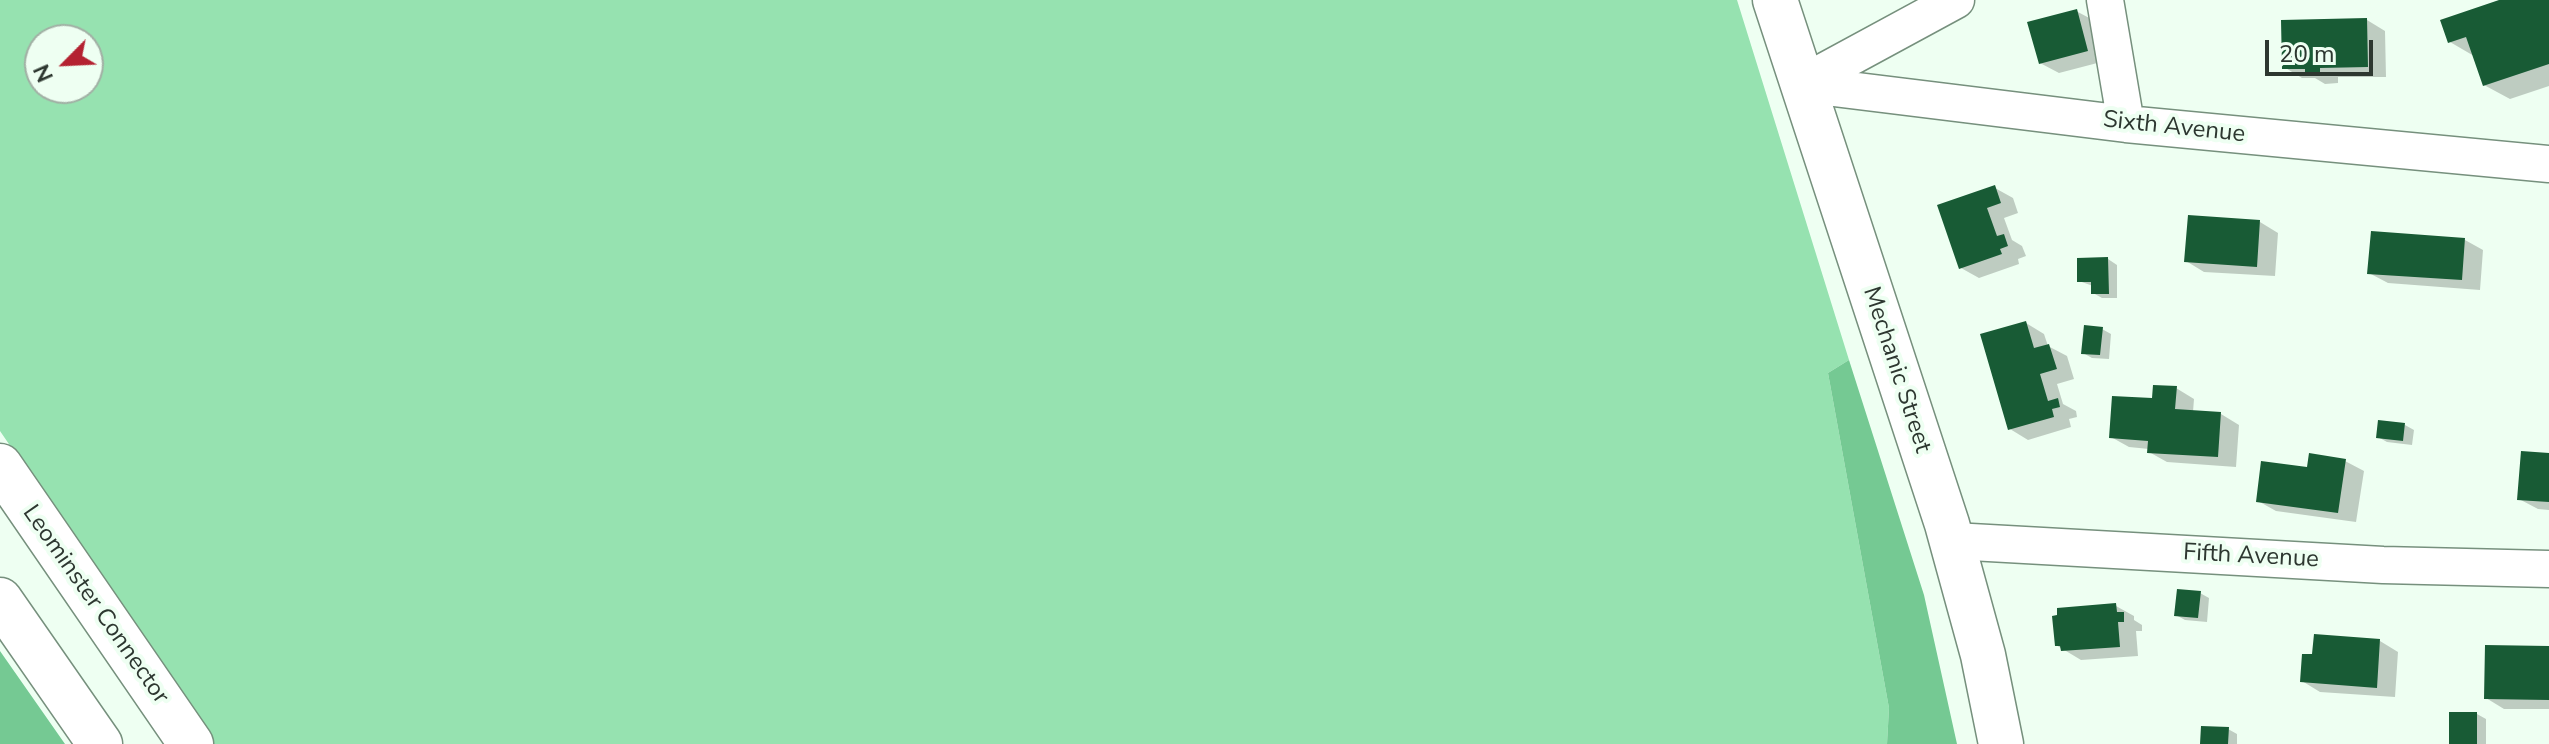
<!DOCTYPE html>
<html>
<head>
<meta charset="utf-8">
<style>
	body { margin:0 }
	#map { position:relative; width:2549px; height:744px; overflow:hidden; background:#eefff2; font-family:"Nunito Sans",sans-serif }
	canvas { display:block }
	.north { position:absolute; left:24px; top:24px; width:80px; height:80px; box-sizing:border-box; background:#eefff2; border:2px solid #a1afa4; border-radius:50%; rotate:246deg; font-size:22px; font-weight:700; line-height:32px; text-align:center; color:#2d3730 }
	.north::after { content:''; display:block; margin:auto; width:28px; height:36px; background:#b42231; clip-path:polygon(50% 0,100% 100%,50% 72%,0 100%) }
	.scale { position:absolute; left:2265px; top:40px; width:108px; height:36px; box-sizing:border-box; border:4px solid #2d3730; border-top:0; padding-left:10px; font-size:24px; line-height:28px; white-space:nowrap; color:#2d3730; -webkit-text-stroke:6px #eefff2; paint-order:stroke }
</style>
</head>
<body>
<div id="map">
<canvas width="2549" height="744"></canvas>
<div class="north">N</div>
<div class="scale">20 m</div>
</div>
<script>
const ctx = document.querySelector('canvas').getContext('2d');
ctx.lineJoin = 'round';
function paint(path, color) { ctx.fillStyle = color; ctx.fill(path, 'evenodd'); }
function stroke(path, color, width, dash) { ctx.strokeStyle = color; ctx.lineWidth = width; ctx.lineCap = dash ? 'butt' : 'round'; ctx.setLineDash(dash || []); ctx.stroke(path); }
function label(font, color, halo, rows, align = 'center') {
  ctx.font = font + ' "Nunito Sans",sans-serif'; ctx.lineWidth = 8; ctx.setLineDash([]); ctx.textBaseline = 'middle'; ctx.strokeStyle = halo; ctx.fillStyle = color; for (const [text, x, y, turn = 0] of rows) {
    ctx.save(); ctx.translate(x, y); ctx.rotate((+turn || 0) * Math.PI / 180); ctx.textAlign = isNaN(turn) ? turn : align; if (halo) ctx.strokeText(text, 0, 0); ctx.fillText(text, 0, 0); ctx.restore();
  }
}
paint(new Path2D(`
	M0 0H1737L1849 360 1828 373 1889 708 1887 744H214L0 431ZM40 40H88V88H40Z`), '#96e2b0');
paint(new Path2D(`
	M1849 360 1924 595 1957 744H1887L1889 708 1828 373Z
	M0 651 65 744H0Z`), '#75c993');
paint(new Path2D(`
	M2505 0H2549V86L2510 99 2484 85 2474 56 2450 42Z
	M2076 11 2095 21 2105 61 2059 73 2040 63Z
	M2367 20 2385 31 2386 77H2338V83L2325 84 2315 78H2302L2284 67Z
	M1995 188 2013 198 2018 213 2004 218 2012 240 2022 246 2026 256 2018 259 2019 264 1979 278 1961 268Z
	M2260 222 2278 233 2275 276 2204 272 2186 261Z
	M2465 240 2483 250 2480 290 2388 283 2369 273Z
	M2108 259 2117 265V298H2102L2093 293V286L2079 281Z
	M2026 323 2044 334 2048 346 2067 356 2074 379 2057 384 2063 404 2076 411 2077 417 2069 419 2071 427 2028 440 2010 429Z
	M2102 329 2111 334 2109 359 2092 358 2083 353Z
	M2176 388 2194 399 2193 412 2221 414 2239 425 2236 467 2167 462 2149 452V449L2129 447 2111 437 2154 400Z
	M2405 425 2414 430 2412 445 2387 442 2378 437Z
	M2549 455V510L2538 509 2519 499Z
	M2345 461 2364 471 2356 522 2276 511 2258 501 2309 470Z
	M2200 593 2209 598 2207 622 2185 620 2176 615Z
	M2116 606 2134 616V620L2142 625V631H2136L2138 656 2081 660 2056 645Z
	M2380 641 2398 652 2395 697 2320 692 2302 681Z
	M2549 649V709H2504L2486 698Z
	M2477 714 2486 719V744H2451Z
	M2228 729 2237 734V744H2202Z`), '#0003');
paint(new Path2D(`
	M2499 0H2549V64L2483 86 2466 37 2448 43 2440 20Z
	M2077 9 2088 51 2039 64 2027 22Z
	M2367 18 2368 67 2320 68V74H2305V69H2282L2281 20Z
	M1995 185 2001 203 1987 208 1997 236 2004 234 2008 246 2000 249 2002 254 1959 269 1937 205Z
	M2188 215 2260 220 2257 267 2184 262Z
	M2371 231 2465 238 2462 280 2367 274Z
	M2108 257 2109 294H2091V282H2077V258Z
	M2026 321 2034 348 2049 344 2057 369 2040 374 2048 401 2058 398 2060 407 2052 409 2054 417 2008 430 1980 334Z
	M2084 325 2103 327 2100 355 2081 354Z
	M2153 385 2177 386 2175 409 2221 412 2218 457 2147 453 2148 441 2109 438 2112 396 2152 398Z
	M2378 420 2405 423 2403 441 2376 438Z
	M2521 451 2549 453V502L2517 500Z
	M2309 453 2346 459 2338 513 2256 502 2261 461 2307 467Z
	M2177 589 2201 591 2198 618 2174 616Z
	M2116 603 2117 612H2124V622H2118L2120 647 2061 651 2060 646H2055L2052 616 2057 615V608Z
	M2314 634 2380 639 2377 688 2300 682 2302 654H2312Z
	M2485 645 2549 646V700L2484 699Z
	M2449 712H2477V744H2449Z
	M2201 726 2229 727 2228 744H2200Z`), '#185b35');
const street = new Path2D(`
	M2105 0 2126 124
	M1801 84 2126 124 2549 164
	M1801 84 1956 0
	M1953 541 2383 565 2549 569`);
const secondary = new Path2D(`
	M1775 0 1947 524 1983 655 2001 744
	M0 466 191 744
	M0 600 100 744`);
stroke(street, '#76907d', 39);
stroke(secondary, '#76907d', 47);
stroke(street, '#fff', 36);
stroke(secondary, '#fff', 44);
label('24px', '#2d3730', '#eefff2', [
	["Sixth Avenue",2174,128,6],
	["Mechanic Street",1896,370,72],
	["Fifth Avenue",2251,557,3],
	["Leominster Connector",95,605,55]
]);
</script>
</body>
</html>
